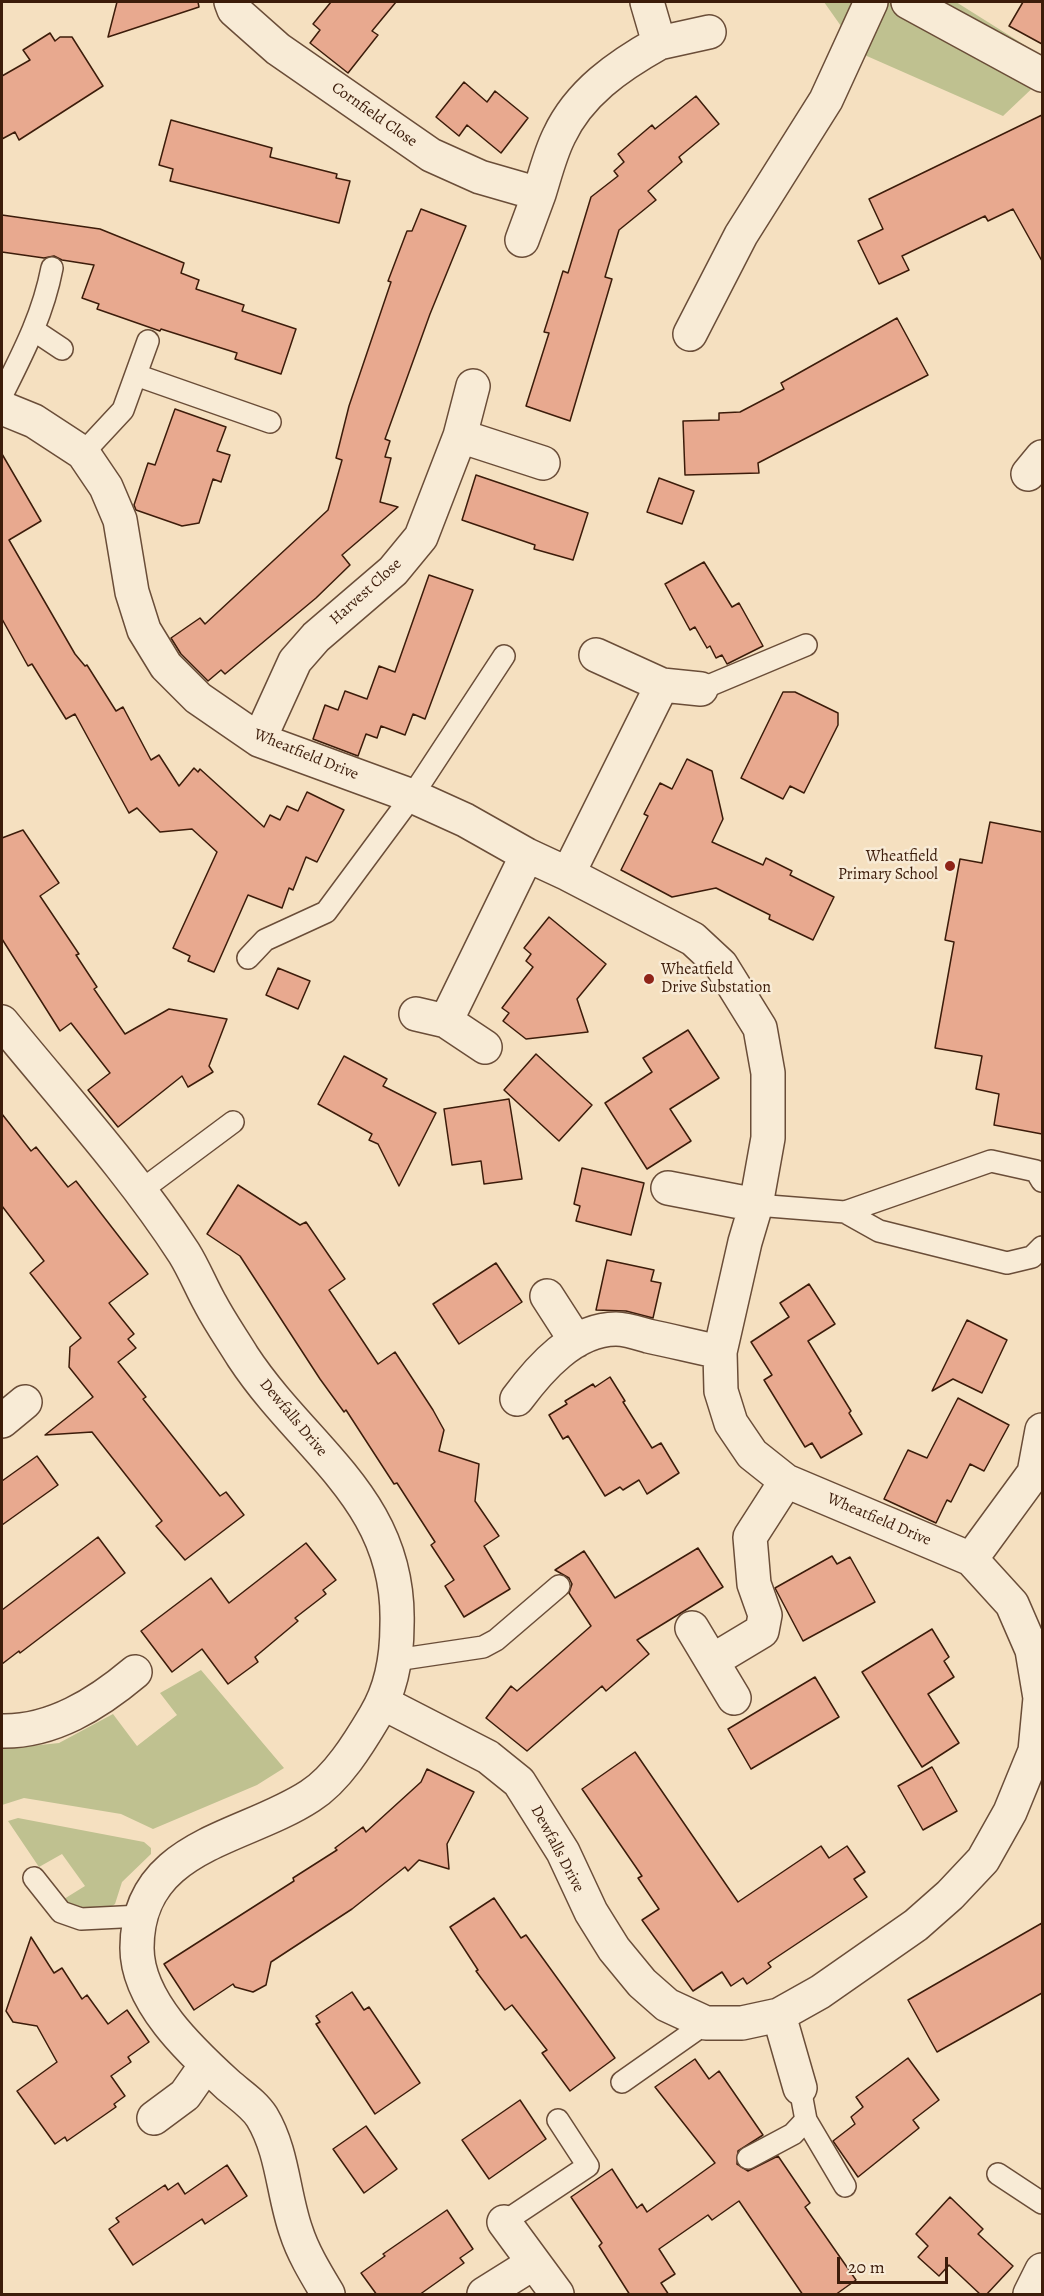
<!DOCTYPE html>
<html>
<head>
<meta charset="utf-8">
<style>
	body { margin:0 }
	#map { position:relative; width:1044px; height:2296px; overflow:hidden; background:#f5e0c0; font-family:Alegreya,serif }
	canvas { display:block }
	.frame { position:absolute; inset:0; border:3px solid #3c1c0a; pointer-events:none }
	.scale { position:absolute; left:837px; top:2257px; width:111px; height:27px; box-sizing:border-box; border:3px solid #3c1c0a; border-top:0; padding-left:8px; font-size:18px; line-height:21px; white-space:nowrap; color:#3c1c0a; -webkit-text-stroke:4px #f8ebd6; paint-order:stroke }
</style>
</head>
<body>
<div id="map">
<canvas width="1044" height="2296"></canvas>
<div class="frame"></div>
<div class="scale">20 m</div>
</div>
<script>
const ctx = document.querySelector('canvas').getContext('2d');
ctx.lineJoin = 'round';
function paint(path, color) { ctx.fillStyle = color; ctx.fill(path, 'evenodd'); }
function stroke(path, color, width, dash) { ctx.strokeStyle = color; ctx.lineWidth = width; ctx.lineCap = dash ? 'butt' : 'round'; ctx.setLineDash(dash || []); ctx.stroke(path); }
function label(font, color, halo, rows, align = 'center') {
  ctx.font = font + ' Alegreya,serif'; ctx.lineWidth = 5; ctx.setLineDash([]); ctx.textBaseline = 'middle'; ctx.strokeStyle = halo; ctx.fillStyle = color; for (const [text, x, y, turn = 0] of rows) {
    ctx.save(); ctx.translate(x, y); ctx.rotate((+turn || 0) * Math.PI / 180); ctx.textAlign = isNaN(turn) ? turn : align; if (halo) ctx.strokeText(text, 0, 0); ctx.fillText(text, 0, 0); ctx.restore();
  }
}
paint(new Path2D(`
	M824 2H956L1042 56V79L1003 116 860 53Z
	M201 1670 284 1768 257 1785 153 1829 121 1814 24 1798 2 1805V1749L59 1743 113 1714 137 1746 177 1715 160 1693Z
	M18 1818 144 1842 151 1848V1854L122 1882 115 1904 108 1909H71L64 1899 85 1886 62 1854 39 1867 8 1821Z`), '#bfc190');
const building = new Path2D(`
	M117 2H198L199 7 108 37Z
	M331 2H396L372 31 378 35 348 73 310 43 320 30 313 24Z
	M1023 2H1042V44L1009 26Z
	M50 33 55 41 60 37H72L103 86 19 140 15 132 2 139V76L30 60 23 50Z
	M464 82 487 102 495 91 528 118 501 153 467 125 459 136 436 117Z
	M696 96 719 124 679 157 682 162 648 191 656 200 619 230 605 277 612 279 570 421 526 406 549 333 544 332 552 307 563 271 568 273 591 197 618 176 614 171 624 162 618 154 652 125 655 129Z
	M1042 115V261L1013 209 988 221 985 216 902 256 909 270 879 284 858 241 883 229 869 199Z
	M171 120 272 148 270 157 337 174 336 178 350 181 339 223 170 181 173 169 159 165Z
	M421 209 466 226 430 314 385 439 390 441 385 457 391 458 380 502 398 507 342 555 350 565 316 598 225 674 221 670 208 681 181 654 171 638 200 618 205 624 328 510 342 460 336 458 349 406 391 282 388 281 407 231H412Z
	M2 215 100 229 184 263 181 273 199 280 196 289 244 305 242 311 296 329 281 374 235 359 237 353 161 329 160 331 97 309 99 304 82 298 94 265 62 260 54 256 44 258 2 252Z
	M897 318 928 375 758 463 759 473 685 475 683 421 719 420V413L740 412 784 389 781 383Z
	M175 409 226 427 217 451 230 455 221 482 213 479 199 523 182 526 136 510 134 505 148 463 155 465Z
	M2 454 41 521 9 540 75 654 85 666 87 665 116 711 123 707 151 760 159 755 179 786 194 768 198 772 200 769 264 827 270 815 280 820 287 806 298 811 307 792 344 810 317 862 306 857 293 890 289 888 282 908 248 895 214 972 188 961 190 956 173 948 217 852 192 829 160 832 137 808 129 813 75 714 66 719 32 664 28 666 2 619Z
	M476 475 588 513 573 560 534 549 535 545 462 520Z
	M659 478 694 491 682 524 647 512Z
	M704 562 732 607 739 603 763 646 727 664 722 655 716 658 710 646 707 648 695 627 690 630 665 584Z
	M429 575 473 590 425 719 413 714 405 735 381 726 377 738 366 734 358 756 313 739 325 705 338 710 345 691 367 699 379 666 395 672Z
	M783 692H795L838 713V725L804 793 790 786 783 799 741 778Z
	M687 759 712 771 723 819 712 842 763 865 766 858 792 871 790 875 834 897 813 940 769 919 770 915 716 888 672 897 621 870 648 816 644 814 660 783 672 789Z
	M990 822 1042 832V1134L994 1125 999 1094 976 1089 982 1056 935 1048 954 942 945 940 960 859 982 863Z
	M23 830 59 883 40 896 79 954 76 955 97 987 94 989 125 1034 169 1009 227 1019 209 1066 213 1072 188 1087 182 1076 118 1127 88 1090 110 1073 71 1023 60 1031 2 939V838Z
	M549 917 606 964 577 999 588 1032 526 1039 503 1021 509 1013 502 1008 533 967 526 961 531 954 524 948Z
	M278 968 310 981 298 1009 266 995Z
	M688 1030 719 1078 670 1109 691 1141 647 1169 605 1103 652 1072 643 1058Z
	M536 1054 592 1105 559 1141 504 1090Z
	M344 1056 387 1079 383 1086 436 1113 399 1186 378 1144 369 1140 372 1134 318 1104Z
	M509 1099 522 1179 484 1184 481 1161 452 1165 444 1109Z
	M2 1114 31 1151 36 1147 68 1187 76 1181 148 1274 109 1303 134 1334 128 1339 136 1348 118 1362 146 1397 143 1399 220 1496 226 1492 244 1515 185 1560 156 1526 162 1521 92 1432 45 1435 93 1397 69 1367 70 1347 81 1338 30 1273 44 1261 2 1206Z
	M582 1168 644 1183 631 1235 576 1221 580 1206 574 1204Z
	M238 1185 300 1225 306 1222 345 1279 329 1290 378 1364 395 1352 433 1410 444 1430 439 1451 479 1464 475 1501 499 1536 484 1546 510 1589 464 1617 445 1586 454 1580 431 1545 435 1542 397 1483 394 1484 346 1410 344 1412 320 1379 240 1256 207 1234Z
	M607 1260 654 1270 651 1281 661 1283 653 1318 626 1311 596 1310Z
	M496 1263 522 1302 459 1344 433 1304Z
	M809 1284 835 1324 808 1341 851 1411 849 1413 862 1434 821 1458 812 1443 805 1447 764 1380 772 1375 751 1342 789 1317 780 1303Z
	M967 1320 1007 1340 982 1393 953 1379 932 1391Z
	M610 1377 625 1401 623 1402 652 1448 661 1443 679 1473 647 1494 639 1480 623 1490 620 1487 605 1496 568 1436 563 1439 549 1415 567 1404 565 1401 593 1384 595 1387Z
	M958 1398 1009 1425 984 1471 970 1464 951 1502 947 1500 936 1523 884 1499 908 1450 927 1458Z
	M37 1456 58 1485 2 1525V1481Z
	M98 1537 125 1573 20 1653 19 1651 2 1664V1610Z
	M306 1543 336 1580 323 1590 326 1594 295 1618 298 1621 255 1657 258 1662 228 1684 202 1649 172 1672 141 1631 211 1578 229 1603Z
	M698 1548 723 1587 637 1640 649 1654 606 1691 602 1686 527 1751 486 1718 511 1686 517 1691 591 1626 569 1593 572 1584 569 1578 555 1570 584 1551 615 1598Z
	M832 1556 837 1564 850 1557 875 1602 803 1641 775 1588Z
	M932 1629 949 1657 944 1661 954 1677 928 1694 959 1743 922 1767 862 1672Z
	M815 1677 839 1717 751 1769 728 1729Z
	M635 1752 738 1902 821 1846 829 1858 847 1846 865 1872 854 1879 867 1897 768 1963 771 1967 747 1984 743 1978 731 1986 722 1972 693 1991 642 1920 659 1909 638 1878 642 1876 582 1789Z
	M932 1767 957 1811 923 1830 898 1786Z
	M427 1769 474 1792 447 1844 449 1869 419 1860 408 1871 405 1867 352 1909 271 1962 266 1985 253 1992 235 1987 233 1984 194 2010 164 1964 294 1881 293 1878 337 1850 335 1848 363 1827 366 1832 421 1782Z
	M494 1898 521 1938 526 1935 615 2058 570 2091 542 2053 547 2050 512 2005 505 2010 476 1971 478 1970 450 1927Z
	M1042 1923V1993L937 2052 908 2000Z
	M31 1937 54 1973 62 1968 82 1999 87 1995 108 2024 127 2010 149 2042 128 2057 131 2062 111 2076 125 2096 114 2104 116 2107 67 2141 65 2137 55 2144 17 2091 57 2062 37 2026 13 2022 6 2011Z
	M352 1992 364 2010 369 2007 420 2083 375 2114 316 2024 320 2022 316 2016Z
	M908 2058 939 2100 913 2120 919 2128 858 2177 833 2141 855 2124 851 2117 863 2107 856 2097Z
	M695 2059 709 2079 719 2071 763 2135 738 2151 737 2164 748 2171 778 2156 810 2203 805 2207 856 2280 835 2295H803L739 2201 712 2220 708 2215 659 2249 675 2274 661 2283 669 2295H630L599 2246 602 2243 571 2197 612 2169 637 2208 642 2204 647 2212 715 2163 655 2087Z
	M520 2100 546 2139 489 2179 462 2140Z
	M366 2126 397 2169 364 2193 333 2149Z
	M227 2165 247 2196 205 2224 202 2219 133 2265 109 2229 119 2222 116 2218 165 2185 168 2190 178 2183 185 2194Z
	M950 2197 983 2229 978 2234 1013 2266 986 2295H981L949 2265 939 2276 918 2257 928 2246 916 2234Z
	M447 2210 473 2249 460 2258 464 2263 419 2295H377L361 2273 385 2256 383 2254Z`);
paint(building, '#e8a98f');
stroke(building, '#3c1c0a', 1.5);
const service = new Path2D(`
	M35 331 62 349
	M136 375 270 422
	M2 395C23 353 43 315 52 268
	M83 453 123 410 148 341
	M701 689 806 645
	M248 958 265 940 326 912 412 796 504 656
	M139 1192 233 1122
	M756 1205 845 1212 991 1161 1036 1171 1042 1181
	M845 1212 879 1231 1007 1263 1032 1257 1042 1247
	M396 1660 483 1647 496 1640 559 1586
	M34 1878 61 1912 81 1919 141 1916
	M622 2082 706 2023
	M806 2120 845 2186
	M748 2158 793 2134 806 2120 800 2088
	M998 2174 1042 2203
	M504 2222 588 2166 558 2120`);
const minor = new Path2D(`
	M231 2 234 10 278 49 431 155 480 177 539 194C545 175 550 154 559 136 579 93 618 66 659 43L647 2
	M908 2 1042 75
	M659 43 709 32
	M522 240 539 194
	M690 334 741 235 826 100 871 2
	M2 408 34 421 83 453 106 487 120 520 132 592 144 630 166 666 198 698 259 740 412 796 465 820 527 855 568 874 693 939 721 965 760 1028 768 1073V1138L756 1205 745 1242 720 1352 721 1391 731 1423 752 1454 786 1481 971 1559 1012 1604 1032 1650 1040 1698 1035 1751 1010 1812 983 1860 950 1895 916 1925 820 1992 779 2015 742 2023H706L667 2005 642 1983 614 1949 591 1912 563 1852 519 1782 488 1757 383 1703
	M460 436 543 463
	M1028 474 1042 457
	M596 655 662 685 701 689
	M259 740 295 661 316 637 393 571 421 537 460 436 473 386
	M568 874 662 685
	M416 1014 446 1021
	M2 1022C63 1097 131 1171 184 1253 194 1269 201 1287 210 1303 220 1322 232 1339 243 1357 305 1451 401 1500 397 1625 397 1658 392 1688 375 1716 359 1743 337 1779 310 1796 243 1840 137 1844 137 1948 137 2001 191 2051 227 2084 238 2094 254 2104 262 2117 283 2152 283 2194 296 2231 303 2253 316 2274 328 2294
	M485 1047 446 1021 527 855
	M668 1188 756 1205
	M547 1296 576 1341
	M517 1399C540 1368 574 1329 616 1329 626 1329 638 1333 648 1336 672 1341 696 1347 720 1352
	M2 1421 25 1402
	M971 1559 1034 1473 1042 1430
	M692 1628 734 1698
	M712 1661 762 1631 765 1615 754 1584 750 1537 786 1481
	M2 1731C52 1732 97 1704 135 1672
	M779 2015 800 2088
	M154 2118 185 2095 206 2065
	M504 2222 557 2294
	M484 2294 532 2264
	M1030 2294 1042 2270`);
stroke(service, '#6a4d38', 24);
stroke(minor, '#6a4d38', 36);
stroke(service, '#f8ebd6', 21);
stroke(minor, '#f8ebd6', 33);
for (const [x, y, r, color] of [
	[950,866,6,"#8f2418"],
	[649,979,6,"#8f2418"]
]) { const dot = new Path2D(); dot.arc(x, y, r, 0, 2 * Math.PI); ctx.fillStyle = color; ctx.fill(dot); stroke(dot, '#f8ebd6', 2); }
label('16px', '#3c1c0a', '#f8ebd6', [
	["Cornfield Close",374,115,35],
	["Harvest Close",366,592,-42],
	["Wheatfield Drive",306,755,22],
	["Dewfalls Drive",293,1418,50],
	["Wheatfield Drive",879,1520,23],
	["Dewfalls Drive",557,1849,62]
]);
label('16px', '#3c1c0a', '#f8ebd6', [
	["Wheatfield",938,857],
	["Primary School",938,875],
	["Wheatfield",661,970,"left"],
	["Drive Substation",661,988,"left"]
], 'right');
</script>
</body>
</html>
